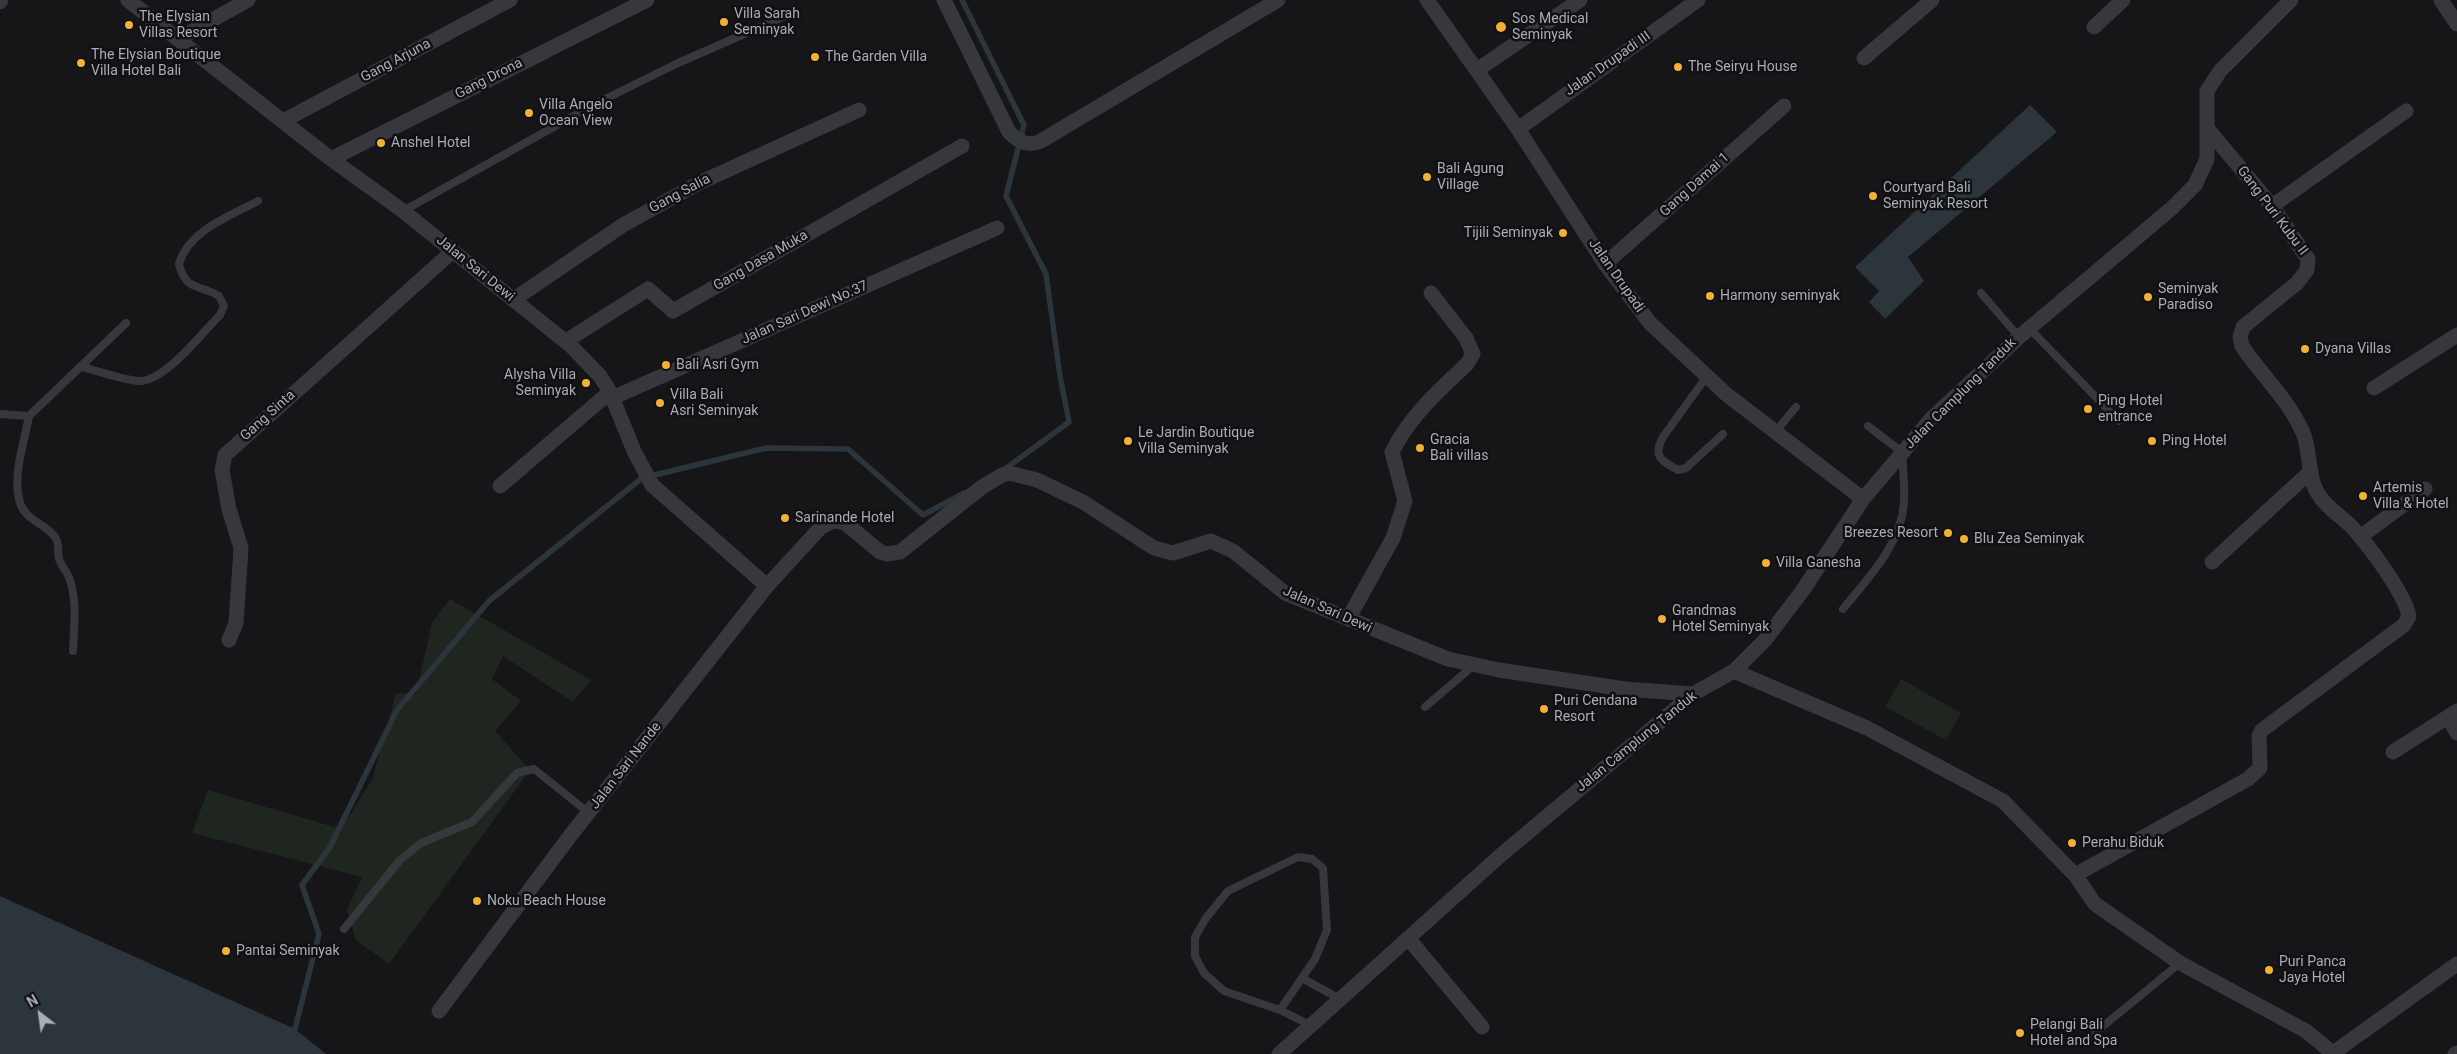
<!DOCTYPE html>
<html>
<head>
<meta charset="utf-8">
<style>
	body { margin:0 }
	#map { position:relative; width:2457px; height:1054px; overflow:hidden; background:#161618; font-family:Roboto,sans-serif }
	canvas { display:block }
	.north { position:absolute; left:15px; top:989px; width:50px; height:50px; -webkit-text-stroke:4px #111113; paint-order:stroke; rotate:330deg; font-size:14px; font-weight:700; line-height:20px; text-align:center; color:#a8adb8 }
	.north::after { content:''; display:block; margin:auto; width:18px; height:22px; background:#a8adb8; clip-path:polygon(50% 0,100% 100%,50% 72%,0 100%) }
</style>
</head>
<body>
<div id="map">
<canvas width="2457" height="1054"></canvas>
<div class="north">N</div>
</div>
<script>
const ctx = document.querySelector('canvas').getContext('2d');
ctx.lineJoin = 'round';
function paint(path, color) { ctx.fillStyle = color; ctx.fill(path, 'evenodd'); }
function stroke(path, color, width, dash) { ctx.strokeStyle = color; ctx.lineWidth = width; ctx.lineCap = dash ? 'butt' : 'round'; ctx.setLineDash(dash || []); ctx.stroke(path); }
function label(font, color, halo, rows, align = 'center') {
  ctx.font = font + ' Roboto,sans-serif'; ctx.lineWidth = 5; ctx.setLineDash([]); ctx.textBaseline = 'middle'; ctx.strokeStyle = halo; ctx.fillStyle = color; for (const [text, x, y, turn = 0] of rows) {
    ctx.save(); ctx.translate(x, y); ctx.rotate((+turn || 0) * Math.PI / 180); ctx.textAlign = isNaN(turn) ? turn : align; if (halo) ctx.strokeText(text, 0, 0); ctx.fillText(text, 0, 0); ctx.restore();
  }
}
paint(new Path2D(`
	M450 599 591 680 573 702 503 656 492 679 521 701 495 731 530 770 389 964 356 940 347 910 362 877 192 833 208 790 341 829 372 780 396 693 416 694 432 623Z
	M1901 679 1961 713 1946 740 1885 707Z`), '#1e261f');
paint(new Path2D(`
	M2030 105 2057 132 1908 257 1924 281 1885 319 1869 302 1879 291 1855 267Z
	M0 896 295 1029 326 1054H0Z`), '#2c353c');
stroke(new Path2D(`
	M962 0 1024 125 1006 196 1046 274 1060 376 1069 422 1005 469
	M295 1029 319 934 302 885 330 847 397 710 489 601 642 478 766 448 848 449 923 515 964 493`), '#2c353c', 5.5);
stroke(new Path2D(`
	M403 211 595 104 678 63 792 13
	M1981 293 2019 337
	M2029 328 2119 421
	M82 367C95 370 130 382 141 381 167 379 202 333 220 315L224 306 219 296C200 284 186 292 179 264 188 231 230 216 258 201
	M1707 376 1663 437C1652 457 1662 461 1678 470L1686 468 1723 434
	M0 414 29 416 126 323
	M29 416C24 443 12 476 20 503 26 521 45 523 55 537 60 544 57 551 59 559 61 565 65 570 68 575 78 598 74 627 73 651
	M1775 432 1796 407
	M1843 609C1868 578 1901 545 1904 503 1905 486 1903 469 1902 452L1868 426
	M1425 707 1474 665
	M344 929 400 860 421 843 472 822 517 773 534 769 589 813
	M1302 978 1340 999
	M1280 1010 1315 959 1327 930 1323 868 1312 859 1298 857 1228 891 1206 918 1195 937V956L1204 973 1224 991 1280 1010 1310 1025
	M2085 1041 2180 963`), '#37383d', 8);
stroke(new Path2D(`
	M128 0 331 159 403 211 571 346 600 376 610 392 634 451 652 485 767 586
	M944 0 1009 132C1019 142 1028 147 1041 141L1278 0
	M1427 0 1518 129 1605 264 1650 323 1726 394 1863 499
	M2441 0 2457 24
	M0 2 1 0
	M2094 27 2123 0
	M180 38 248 0
	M1864 58 1932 0
	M1477 70 1580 0
	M283 121 510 0
	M1518 129 1698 0
	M331 159 647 0
	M2272 206 2406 111
	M1605 264 1784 106
	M513 300 623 225 699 183 859 110
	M566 341 648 289 673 311 962 146
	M2374 388 2457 335
	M612 398 997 228
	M500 486 610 392
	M2360 537 2425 489
	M2212 562 2311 471
	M1348 619 1393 538 1405 501 1392 452C1409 417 1439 390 1467 364L1473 354 1466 338 1431 293
	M229 640 236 623 241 548 229 509 222 470 225 455 453 251
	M1734 671 1867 728 2003 801 2075 875 2095 904 2180 963 2306 1031 2334 1054
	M2448 717 2457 733
	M2393 752 2457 711
	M2075 875 2248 779 2260 768 2259 736 2262 730 2404 625 2409 616C2404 592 2369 546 2352 527 2340 515 2325 507 2317 492 2307 475 2311 452 2303 433 2289 400 2262 376 2242 346L2240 337 2243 327 2297 283 2307 270 2308 259 2272 206 2207 128
	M1408 938 1482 1027
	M439 1011 570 836 767 586 821 527 833 521 844 522 880 552 887 554 900 552 982 487 1002 475 1009 473 1037 480 1083 502 1154 548 1173 553 1211 541 1233 551 1285 593 1448 659 1499 670 1625 689 1693 694
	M2333 1053 2457 964
	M1279 1054 1501 855 1693 694 1734 671 1765 640 1803 590 1863 499 1931 419 2019 337 2172 208 2195 185 2207 159V91L2220 71 2291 0
	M2455 1054 2457 1053`), '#37383d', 15);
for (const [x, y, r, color] of [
	[724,22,5,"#f2b134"],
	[129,25,5,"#f2b134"],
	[1501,27,6,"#f2b134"],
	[815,57,5,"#f2b134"],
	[81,63,5,"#f2b134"],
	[1678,67,5,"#f2b134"],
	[529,113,5,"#f2b134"],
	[381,143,5,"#f2b134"],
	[1427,177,5,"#f2b134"],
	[1873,196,5,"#f2b134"],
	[1563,233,5,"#f2b134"],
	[1710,296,5,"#f2b134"],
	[2148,297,5,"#f2b134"],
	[2305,349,5,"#f2b134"],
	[666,365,5,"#f2b134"],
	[586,383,5,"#f2b134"],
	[660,403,5,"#f2b134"],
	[2088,409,5,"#f2b134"],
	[1128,441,5,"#f2b134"],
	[2152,441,5,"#f2b134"],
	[1420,448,5,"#f2b134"],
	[2363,496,5,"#f2b134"],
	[785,518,5,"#f2b134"],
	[1948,533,5,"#f2b134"],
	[1964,539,5,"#f2b134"],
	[1766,563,5,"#f2b134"],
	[1662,619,5,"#f2b134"],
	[1544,709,5,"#f2b134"],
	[2072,843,5,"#f2b134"],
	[477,901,5,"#f2b134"],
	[226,951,5,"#f2b134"],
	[2269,970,5,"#f2b134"],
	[2020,1033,5,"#f2b134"]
]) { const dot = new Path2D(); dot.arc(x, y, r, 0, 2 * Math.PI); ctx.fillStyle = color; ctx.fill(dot); stroke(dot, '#111113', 2); }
label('14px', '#a8adb8', '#111113', [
	["Villa Sarah",734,14],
	["Seminyak",734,30],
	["The Elysian",139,17],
	["Villas Resort",139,33],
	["Sos Medical",1512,19],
	["Seminyak",1512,35],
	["The Elysian Boutique",91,55],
	["Villa Hotel Bali",91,71],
	["The Garden Villa",825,57],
	["The Seiryu House",1688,67],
	["Villa Angelo",539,105],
	["Ocean View",539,121],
	["Anshel Hotel",391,143],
	["Bali Agung",1437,169],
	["Village",1437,185],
	["Courtyard Bali",1883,188],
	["Seminyak Resort",1883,204],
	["Tijili Seminyak",1553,233,"right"],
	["Seminyak",2158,289],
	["Paradiso",2158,305],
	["Harmony seminyak",1720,296],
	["Dyana Villas",2315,349],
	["Bali Asri Gym",676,365],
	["Alysha Villa",576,375,"right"],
	["Seminyak",576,391,"right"],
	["Villa Bali",670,395],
	["Asri Seminyak",670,411],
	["Ping Hotel",2098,401],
	["entrance",2098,417],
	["Le Jardin Boutique",1138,433],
	["Villa Seminyak",1138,449],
	["Gracia",1430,440],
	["Bali villas",1430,456],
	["Ping Hotel",2162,441],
	["Artemis",2373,488],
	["Villa & Hotel",2373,504],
	["Sarinande Hotel",795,518],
	["Breezes Resort",1938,533,"right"],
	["Blu Zea Seminyak",1974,539],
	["Villa Ganesha",1776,563],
	["Grandmas",1672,611],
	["Hotel Seminyak",1672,627],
	["Puri Cendana",1554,701],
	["Resort",1554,717],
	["Perahu Biduk",2082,843],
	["Noku Beach House",487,901],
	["Pantai Seminyak",236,951],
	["Puri Panca",2279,962],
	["Jaya Hotel",2279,978],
	["Pelangi Bali",2030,1025],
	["Hotel and Spa",2030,1041]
], 'left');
label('14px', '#a8adb8', '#111113', [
	["Gang Arjuna",396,61,-28],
	["Jalan Drupadi III",1608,64,-35],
	["Gang Drona",489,79,-27],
	["Gang Damai 1",1695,185,-42],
	["Gang Salia",680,194,-28],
	["Gang Puri Kubu II",2272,211,53],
	["Gang Dasa Muka",761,261,-30],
	["Jalan Sari Dewi",475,269,39],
	["Jalan Drupadi",1616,276,55],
	["Jalan Sari Dewi No.37",805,313,-24],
	["Jalan Camplung Tanduk",1961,394,-45],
	["Gang Sinta",268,416,-42],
	["Jalan Sari Dewi",1327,610,24],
	["Jalan Camplung Tanduk",1637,742,-39],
	["Jalan Sari Nande",626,766,-52]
]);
</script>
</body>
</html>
